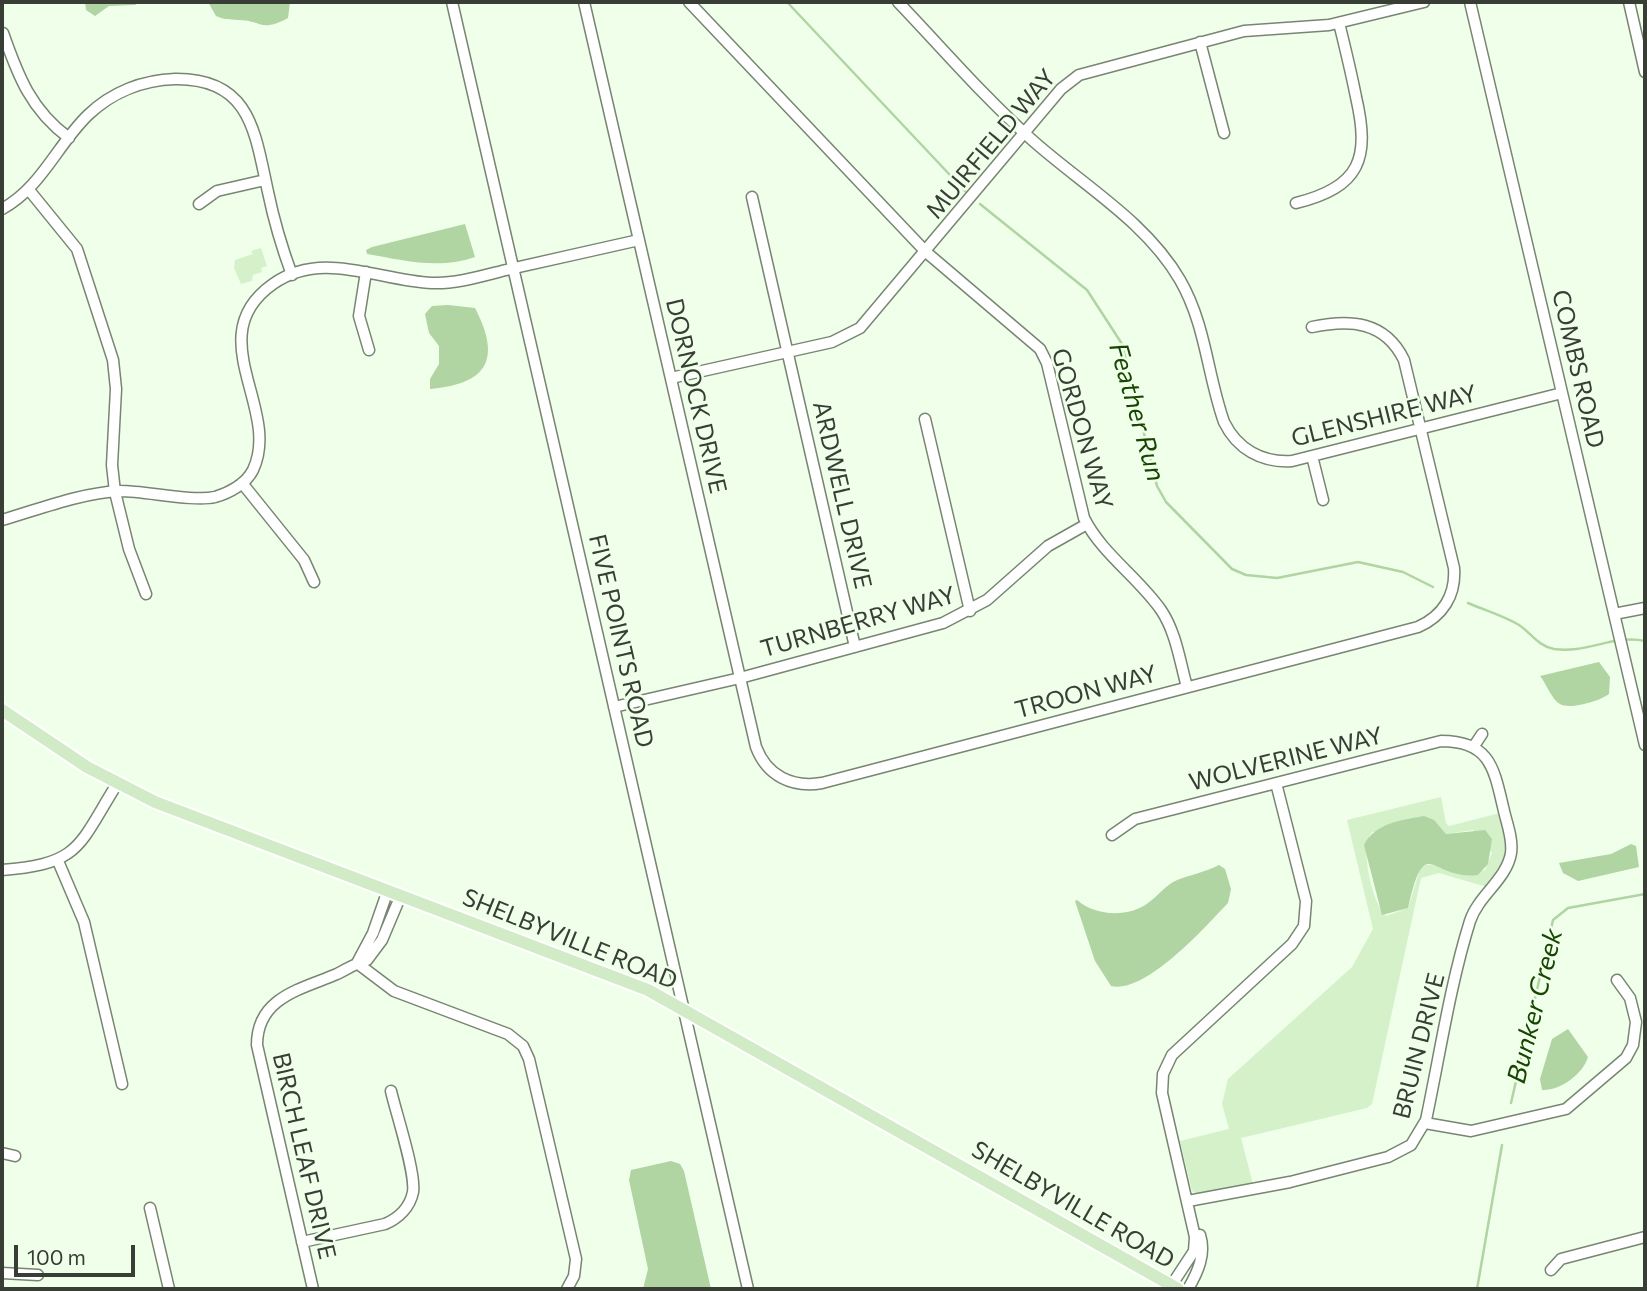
<!DOCTYPE html>
<html>
<head>
<meta charset="utf-8">
<style>
	body { margin:0 }
	#map { position:relative; width:1647px; height:1291px; overflow:hidden; background:#efffea; font-family:Commissioner,sans-serif }
	canvas { display:block }
	.frame { position:absolute; inset:0; border:4px solid #383e36; pointer-events:none }
	.scale { position:absolute; left:14px; top:1245px; width:121px; height:32px; box-sizing:border-box; border:4px solid #383e36; border-top:0; padding-left:9px; font-size:21px; line-height:24px; white-space:nowrap; color:#383e36; -webkit-text-stroke:5px #efffea; paint-order:stroke }
</style>
</head>
<body>
<div id="map">
<canvas width="1647" height="1291"></canvas>
<div class="frame"></div>
<div class="scale">100 m</div>
</div>
<script>
const ctx = document.querySelector('canvas').getContext('2d');
ctx.lineJoin = 'round';
function paint(path, color) { ctx.fillStyle = color; ctx.fill(path, 'evenodd'); }
function stroke(path, color, width, dash) { ctx.strokeStyle = color; ctx.lineWidth = width; ctx.lineCap = dash ? 'butt' : 'round'; ctx.setLineDash(dash || []); ctx.stroke(path); }
function label(font, color, halo, rows, align = 'center') {
  ctx.font = font + ' Commissioner,sans-serif'; ctx.lineWidth = 5; ctx.setLineDash([]); ctx.textBaseline = 'middle'; ctx.strokeStyle = halo; ctx.fillStyle = color; for (const [text, x, y, turn = 0] of rows) {
    ctx.save(); ctx.translate(x, y); ctx.rotate((+turn || 0) * Math.PI / 180); ctx.textAlign = isNaN(turn) ? turn : align; if (halo) ctx.strokeText(text, 0, 0); ctx.fillText(text, 0, 0); ctx.restore();
  }
}
paint(new Path2D(`
	M261 248 267 266 261 268 262 272 253 275 252 281 241 284 234 268 235 260 253 254 251 251Z
	M1441 797 1446 823 1449 826 1500 813C1508 848 1509 857 1487 887L1439 873 1421 878 1372 1104 1367 1108 1241 1138 1253 1184 1197 1194 1192 1191 1180 1141 1229 1129 1222 1104 1228 1079 1352 967 1373 929 1347 820ZM1439 828 1446 834 1473 830 1492 853 1485 870C1456 882 1444 859 1421 866L1408 908 1386 916C1372 903 1359 847 1372 832Z`), '#d4f1ca');
paint(new Path2D(`
	M85 2H140L135 5 109 6 95 16 86 10Z
	M208 2H290L288 18C260 33 262 20 238 20 229 19 225 20 216 16Z
	M465 224 475 257C438 270 403 260 367 254L366 250 372 247Z
	M448 305 475 308C502 360 487 384 430 389V379L439 364V346L429 333 425 314 432 306Z
	M1599 662 1610 677 1609 694C1600 701 1570 710 1560 704 1552 700 1546 683 1540 676Z
	M1424 816 1434 820 1446 834 1485 830 1492 839 1488 864 1478 875C1430 881 1426 830 1408 908L1382 915 1364 845C1375 823 1402 820 1424 816Z
	M1631 844 1636 846 1639 867 1578 881 1563 873 1559 863 1611 854Z
	M1219 865 1225 869 1231 889 1228 903C1205 927 1146 994 1111 986L1095 961 1075 901 1077 900C1095 916 1128 918 1148 903 1157 897 1163 888 1173 882 1187 875 1204 873 1219 865Z
	M1568 1029 1588 1057C1583 1074 1560 1091 1542 1090L1540 1079 1552 1039Z
	M671 1161 680 1164 684 1171 711 1289H643L648 1269 629 1180 631 1170Z`), '#b0d4a2');
stroke(new Path2D(`
	M787 2 966 192
	M980 204 1087 290 1113 330 1122 344 1157 486 1166 502 1232 569 1246 575 1277 578 1358 562 1403 572 1433 587
	M1468 603C1484 610 1504 616 1519 625 1531 633 1538 646 1554 649 1586 654 1614 634 1645 641
	M1511 1103 1553 920 1568 908 1645 894
	M1477 1289 1502 1145`), '#b0d4a2', 2.5);
const minor = new Path2D(`
	M452 2 748 1289
	M584 2 756 747C767 776 792 788 822 783L1418 627C1443 616 1456 595 1454 568L1404 360C1385 321 1350 319 1312 327
	M689 2 926 252 1040 349 1047 363 1084 518C1102 554 1138 577 1161 610 1176 632 1180 662 1187 687
	M898 2C942 48 984 97 1031 139 1081 184 1146 221 1180 280 1206 325 1207 374 1224 422 1237 449 1262 463 1292 461L1562 393
	M1470 2 1645 745
	M1629 2 1645 72
	M3 33C18 76 31 110 69 138
	M1200 42 1224 133
	M29 190 77 249 113 360 116 389 112 465 115 492 129 549 146 594
	M752 197 855 647
	M1296 203C1361 187 1370 158 1356 97 1351 72 1345 47 1339 23
	M199 204 217 191 265 180
	M2 209C41 188 57 145 88 115 112 92 143 80 175 79 251 78 255 133 268 192 274 221 282 248 292 275
	M366 272 359 316 369 350
	M671 378 832 342 860 328 1061 89 1079 75 1244 31 1329 25 1424 2
	M925 419 970 611
	M1312 456 1323 500
	M242 483 304 560 314 582
	M2 520C40 509 80 493 120 491 146 491 193 502 215 497 229 493 246 484 253 470 282 409 199 336 273 284 322 249 379 281 432 283 458 284 485 275 510 269 553 259 596 250 639 240
	M1614 614 1645 608
	M614 707 740 678 943 623 987 600 1048 546 1087 524
	M1474 746 1482 734
	M1112 835 1135 819 1441 741C1491 741 1494 769 1504 811 1507 824 1513 839 1511 853 1507 879 1478 896 1470 921 1450 985 1440 1054 1426 1120L1411 1145 1388 1157 1290 1182 1188 1201
	M58 861 84 922 122 1084
	M2 870C81 864 78 846 117 784
	M357 963 394 991 508 1034 523 1046 529 1059 576 1259 574 1276 567 1289
	M357 963 373 933 388 890
	M1425 1123 1471 1131 1566 1109 1626 1058 1633 1045 1636 1022 1630 998 1617 980
	M2 1153 15 1156
	M150 1208 169 1289
	M302 1242 385 1224C399 1218 410 1207 413 1192 416 1173 396 1113 391 1091
	M1551 1270 1561 1259 1645 1237
	M2 1273 38 1275
	M1171 1286 1194 1251 1195 1237 1162 1093 1163 1074 1172 1055 1292 944 1304 926 1306 901 1276 783
	M313 1289 257 1045C257 997 302 989 337 974 347 969 356 963 367 960L382 940 401 895
	M1188 1289C1198 1272 1206 1254 1200 1235`);
const major = new Path2D(`
	M2 710 87 767 155 802 648 990 1178 1289`);
stroke(minor, '#788572', 13);
stroke(major, '#fff', 16);
stroke(minor, '#fff', 10);
stroke(major, '#d0ebc5', 12);
label('24px', '#383e36', '#efffea', [
	["MUIRFIELD WAY",991,144,-50],
	["COMBS ROAD",1578,369,77],
	["DORNOCK DRIVE",696,396,77],
	["GLENSHIRE WAY",1384,416,-14],
	["GORDON WAY",1082,429,74],
	["ARDWELL DRIVE",842,495,77],
	["TURNBERRY WAY",858,622,-16],
	["FIVE POINTS ROAD",621,641,77],
	["TROON WAY",1086,692,-15],
	["WOLVERINE WAY",1286,759,-14],
	["SHELBYVILLE ROAD",570,939,22],
	["BRUIN DRIVE",1419,1046,-76],
	["BIRCH LEAF DRIVE",304,1156,77],
	["SHELBYVILLE ROAD",1073,1205,30]
]);
label('italic 26px', '#184500', '#efffea', [
	["Feather Run",1137,412,74],
	["Bunker Creek",1535,1006,-76]
]);
</script>
</body>
</html>
